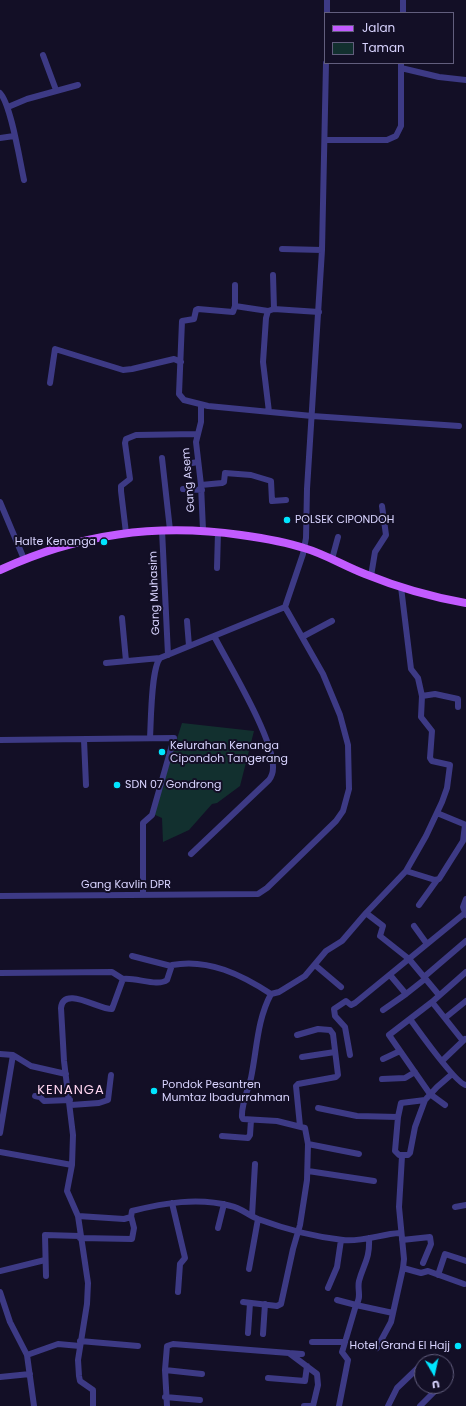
<!DOCTYPE html>
<html>
<head>
<meta charset="utf-8">
<style>
	body { margin:0 }
	#map { position:relative; width:466px; height:1406px; overflow:hidden; background:#130f26; font-family:Poppins,sans-serif }
	canvas { display:block }
	.legend { position:absolute; left:324px; top:12px; width:130px; height:52px; box-sizing:border-box; background:#130f26; border:1px solid #625e7d; margin:0; padding:5px 7px; list-style:none; font-size:12px; color:#d9d4ff }
	.legend li { display:flex; align-items:center; gap:8px; height:20px }
	.legend b { width:20px; border:1px solid #625e7d }
	.north { position:absolute; left:414px; top:1354px; width:40px; height:40px; box-sizing:border-box; background:#130f26; border:1px solid #625e7d; border-radius:50%; rotate:171deg; font-size:11px; font-weight:700; line-height:16px; text-align:center; color:#d9d4ff }
	.north::after { content:''; display:block; margin:auto; width:14px; height:18px; background:#00e5ff; clip-path:polygon(50% 0,100% 100%,50% 72%,0 100%) }
</style>
</head>
<body>
<div id="map">
<canvas width="466" height="1406"></canvas>
<ul class="legend">
<li><b style="height:5px;background:#c25bff"></b>Jalan</li>
<li><b style="height:11px;background:#12302f"></b>Taman</li>
</ul>
<div class="north">U</div>
</div>
<script>
const ctx = document.querySelector('canvas').getContext('2d');
ctx.lineJoin = 'round';
function paint(path, color) { ctx.fillStyle = color; ctx.fill(path, 'evenodd'); }
function stroke(path, color, width, dash) { ctx.strokeStyle = color; ctx.lineWidth = width; ctx.lineCap = dash ? 'butt' : 'round'; ctx.setLineDash(dash || []); ctx.stroke(path); }
function label(font, color, halo, rows, align = 'center') {
  ctx.font = font + ' Poppins,sans-serif'; ctx.lineWidth = 4; ctx.setLineDash([]); ctx.textBaseline = 'middle'; ctx.strokeStyle = halo; ctx.fillStyle = color; for (const [text, x, y, turn = 0] of rows) {
    ctx.save(); ctx.translate(x, y); ctx.rotate((+turn || 0) * Math.PI / 180); ctx.textAlign = isNaN(turn) ? turn : align; if (halo) ctx.strokeText(text, 0, 0); ctx.fillText(text, 0, 0); ctx.restore();
  }
}
paint(new Path2D(`
	M182 723 254 731 240 786 217 803 212 804 189 830 163 842 162 818 153 814Z`), '#12302f');
stroke(new Path2D(`
	M327 13V0
	M403 13V0
	M43 55 56 90
	M401 68 439 77 466 80
	M0 93C11 104 20 162 24 180
	M8 107 27 99 78 85
	M0 138 14 136
	M325 140H387L396 136 401 126V63
	M282 249 322 250
	M273 275 274 309
	M235 285V306L268 311
	M235 306 233 312 198 309 196 310 194 319 182 321 179 394 184 400 208 406 312 416 459 426
	M50 383 55 349 123 370 132 369 174 359 181 362
	M201 405V422L196 442 201 485 203 530
	M269 412 263 362 266 318 268 311 274 309 319 312
	M162 458 170 530
	M186 464 198 462
	M201 485 222 483 224 482 225 473 251 475 271 481 272 501 286 500
	M183 489 202 490
	M0 502 24 559
	M162 530 168 655
	M126 533 121 491V486L130 479 125 443 126 439 136 435 197 434
	M332 559 338 537
	M217 568 218 532
	M371 576 375 552 386 535 382 506
	M122 618 126 661
	M187 621 189 646
	M302 637 332 621
	M106 663 160 658
	M422 696 435 694 458 699V707
	M150 738C151 722 151 669 160 658L285 607
	M0 740 174 738 152 815 143 823V895
	M84 740 86 785
	M437 813 466 825
	M191 854 269 780C272 776 273 773 273 768 274 739 229 665 214 636
	M406 871 435 880 439 879 463 841 465 825
	M0 896 258 894 267 888 336 821 343 811 349 789 348 745 340 715 323 674 285 607 303 554 306 538 307 489 322 250 326 63
	M466 899 463 907 466 915
	M419 905 437 880
	M366 913 383 926 380 936 409 959 439 995
	M414 926 427 944
	M132 956 171 966
	M315 965 341 987
	M0 973 112 972 123 979C135 977 158 987 167 980L172 965C208 958 242 975 271 994
	M390 975 406 994 425 979
	M424 977 466 941
	M432 1002 463 1041
	M383 1010 406 994
	M445 1018 466 1001
	M410 1019C418 1030 456 1084 466 1085
	M297 1035 318 1029 330 1030 333 1034 338 1075 336 1077 298 1084 296 1086 300 1126
	M0 1054 13 1055 31 1066 66 1074
	M350 1055 345 1027 335 1016 334 1009 346 1001 351 1005 355 1003 465 913
	M302 1057 335 1052
	M383 1059 400 1051
	M442 1061 465 1039
	M382 1079 405 1078 415 1072
	M35 1096 40 1097 44 1101 70 1100
	M425 1100 415 1127 410 1153 408 1155H399L395 1151 398 1117 401 1103 425 1100 437 1087 452 1074
	M71 1105 99 1103 108 1100 111 1075
	M445 1105 430 1094 389 1035 432 1002 466 972
	M318 1108 357 1116 398 1117
	M0 1133 13 1055
	M222 1136 248 1138 250 1135 251 1120
	M308 1144 359 1154
	M0 1152 72 1165
	M308 1171 374 1181
	M172 1203 185 1258 180 1264 178 1292
	M455 1207 466 1205
	M78 1216 124 1219 131 1217 132 1211C164 1203 198 1197 231 1206 241 1208 248 1215 258 1219 285 1229 315 1237 343 1240 363 1242 381 1234 400 1233
	M252 1216 255 1164
	M218 1228 224 1204
	M80 1238 132 1239 134 1228 131 1216
	M402 1240 430 1237 431 1244 423 1263
	M403 1268 421 1273 428 1271 464 1284
	M249 1269 258 1219
	M0 1271 45 1260
	M438 1275 445 1254 466 1261
	M46 1276 45 1235 80 1236
	M328 1288 337 1267 341 1240
	M0 1292 10 1322 27 1355 34 1406
	M337 1300 356 1305C362 1297 357 1290 359 1281 364 1263 370 1259 369 1238
	M243 1302 277 1306 281 1304 293 1249 300 1225 307 1180 308 1144 305 1128 277 1121 243 1119 242 1117C241 1105 248 1090 251 1078 257 1049 257 1020 271 994L279 992 305 976 326 951 342 941 366 913 406 871 426 836 442 802 447 788 450 765 432 761 430 758 432 731 421 717 422 696 418 678 411 669 401 587
	M248 1333 250 1303
	M263 1334 265 1304
	M80 1341 138 1346
	M312 1342H345
	M377 1348 391 1322 403 1268 404 1259 399 1207 402 1156
	M289 1353 302 1354
	M27 1355 58 1344 80 1346
	M425 1362 426 1360 428 1362
	M165 1370 202 1374
	M0 1377 30 1374
	M268 1378 305 1381 307 1366
	M165 1397 200 1400
	M93 1406V1390L80 1381 79 1376 78 1360 87 1304 88 1283 78 1216 67 1191 72 1165 73 1135 64 1061 61 1008C63 985 100 1010 112 1009L123 979
	M167 1406 165 1370 167 1346 173 1344 289 1353 317 1374 318 1385 313 1406
	M304 1406H312
	M339 1406 348 1360 342 1352 343 1349 356 1305 393 1313
	M388 1406 397 1388 422 1364
	M420 1406 440 1386`), '#3d3a85', 6);
stroke(new Path2D(`
	M0 570C78 534 156 523 241 535 262 538 283 541 304 548 325 554 344 566 365 574 397 587 431 597 466 603`), '#c25bff', 8);
for (const [x, y, r, color] of [
	[287,520,4,"#00e5ff"],
	[104,542,4,"#00e5ff"],
	[162,752,4,"#00e5ff"],
	[117,785,4,"#00e5ff"],
	[154,1091,4,"#00e5ff"],
	[458,1346,4,"#00e5ff"]
]) { const dot = new Path2D(); dot.arc(x, y, r, 0, 2 * Math.PI); ctx.fillStyle = color; ctx.fill(dot); stroke(dot, '#130f26', 1.5); }
label('11px', '#d9d4ff', '#130f26', [
	["Gang Asem",189,480,-95],
	["Gang Muhasim",155,593,-92],
	["Gang Kavlin DPR",126,885]
]);
label('11px', '#d9d4ff', '#130f26', [
	["POLSEK CIPONDOH",295,520],
	["Halte Kenanga",96,542,"right"],
	["Kelurahan Kenanga",170,746],
	["Cipondoh Tangerang",170,759],
	["SDN 07 Gondrong",125,785],
	["Pondok Pesantren",162,1085],
	["Mumtaz Ibadurrahman",162,1098],
	["Hotel Grand El Hajj",450,1346,"right"]
], 'left');
ctx.letterSpacing = '1px';
label('13px', '#ffd6f0', '#130f26', [
	["KENANGA",71,1091]
]);
ctx.letterSpacing = '0px';
</script>
</body>
</html>
